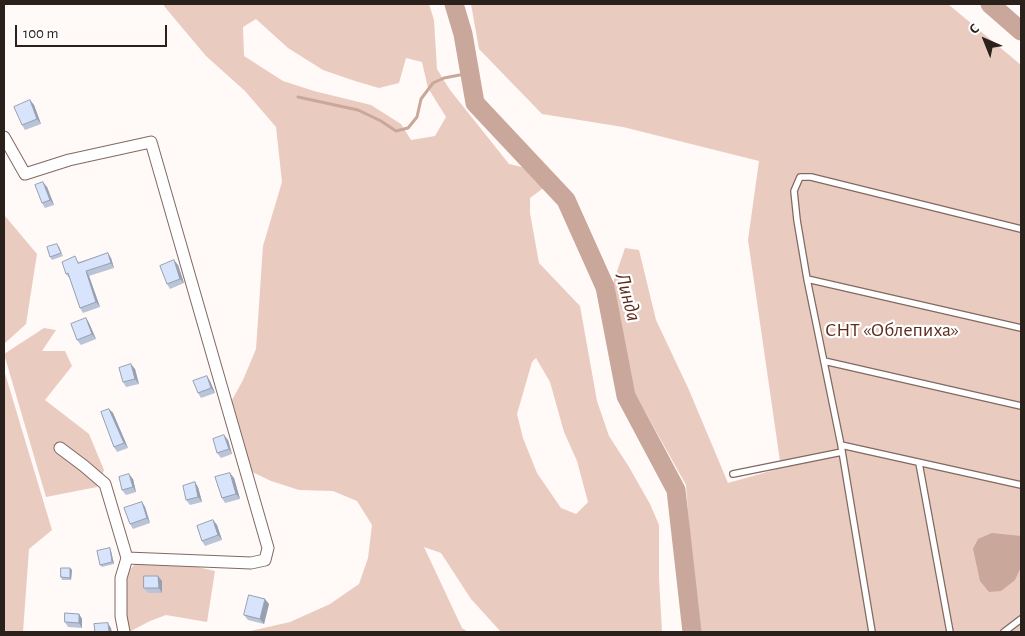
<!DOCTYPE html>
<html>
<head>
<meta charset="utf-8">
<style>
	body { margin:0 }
	#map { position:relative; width:1025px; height:636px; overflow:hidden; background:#fff9f7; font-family:"Alegreya Sans",sans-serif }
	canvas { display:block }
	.frame { position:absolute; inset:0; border:5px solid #2a201c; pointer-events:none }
	.north { position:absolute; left:960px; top:15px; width:50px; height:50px; -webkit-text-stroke:4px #fff; paint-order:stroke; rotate:316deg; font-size:14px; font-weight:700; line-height:20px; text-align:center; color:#2a201c }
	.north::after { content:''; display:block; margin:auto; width:18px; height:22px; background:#2a201c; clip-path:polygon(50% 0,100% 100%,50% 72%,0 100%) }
	.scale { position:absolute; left:15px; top:25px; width:152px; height:22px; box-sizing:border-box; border:2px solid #2a201c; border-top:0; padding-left:6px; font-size:15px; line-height:18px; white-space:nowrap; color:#2a201c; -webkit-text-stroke:4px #fff; paint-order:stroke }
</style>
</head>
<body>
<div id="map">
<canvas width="1025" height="636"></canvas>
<div class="frame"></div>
<div class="north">С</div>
<div class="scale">100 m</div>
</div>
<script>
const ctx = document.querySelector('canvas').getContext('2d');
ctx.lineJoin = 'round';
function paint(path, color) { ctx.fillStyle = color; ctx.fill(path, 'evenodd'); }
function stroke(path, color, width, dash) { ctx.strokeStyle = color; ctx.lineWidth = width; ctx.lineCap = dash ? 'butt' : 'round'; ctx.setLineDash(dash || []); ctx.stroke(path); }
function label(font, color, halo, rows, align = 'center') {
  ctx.font = font + ' "Alegreya Sans",sans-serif'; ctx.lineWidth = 4.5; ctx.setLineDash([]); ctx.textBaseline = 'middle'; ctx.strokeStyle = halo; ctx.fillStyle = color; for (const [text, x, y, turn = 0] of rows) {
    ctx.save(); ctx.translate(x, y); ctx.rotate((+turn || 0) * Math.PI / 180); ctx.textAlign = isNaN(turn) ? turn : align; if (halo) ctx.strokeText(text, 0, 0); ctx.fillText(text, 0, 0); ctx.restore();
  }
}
paint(new Path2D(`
	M164 4H429L434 20 437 69 450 90 509 164 522 167 546 186 530 198V213L539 263 580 306 597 401 609 436 629 467 650 504 659 525V578L662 632H501L471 599 441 553 424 547 462 628 468 632H246L290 622 330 604 359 584 368 558 372 525 357 501 333 491 299 490 271 481 246 469 227 409 243 380 256 349 263 246 282 182 276 127 245 91 206 56 164 6ZM256 19 288 48 323 70 355 81 379 88 399 83 406 58 422 62 428 88 446 117 435 136 411 140 401 124 371 105 314 91 283 81 244 56 243 27ZM536 358 550 382 564 432 577 461 588 502 576 514 561 508 537 473 523 438 517 414 532 362Z
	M471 4H948L1021 65V632H699L696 621 686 485 632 388 612 286 625 248 639 250 656 320 689 390 728 483 781 468 748 240 759 161 623 127 542 114 479 49Z
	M4 216H5L37 254 26 324 4 344Z
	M44 328 56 330 42 351H65L72 366 45 400 89 434 104 470 97 487 46 497 4 354Z
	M4 370 52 530 29 549 23 632H4Z
	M135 564H184L215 571 207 622 166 615 150 621 129 632 124 612 127 573Z`), '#eacbc0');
paint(new Path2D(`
	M992 533 1021 536V567L1015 580 1001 591 989 592 980 581 973 549 978 539Z`), '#c9a79b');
stroke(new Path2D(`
	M298 97 358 110 381 121 396 131 408 128 417 117 421 99 433 83 444 78 470 73`), '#c9a79b', 3);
stroke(new Path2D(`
	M454 4 463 34 475 103 566 200 605 287 626 396 676 490 692 632
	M990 4 1021 31`), '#c9a79b', 19);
const service = new Path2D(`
	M807 279 797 220 794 191 800 177H811L1021 229
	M824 361 1021 406
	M841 445 807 279 1021 328
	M919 463 950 632
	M733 474 842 452
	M872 632 841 445 1021 485
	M1004 632 1021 619`);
const minor = new Path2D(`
	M4 137 25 174 69 160 151 142 268 548 265 560 251 563 127 558
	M60 448 84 466 105 484 127 558 121 578V616L124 632`);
stroke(service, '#816961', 8);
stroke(minor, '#816961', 13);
stroke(service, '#fff', 5.5);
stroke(minor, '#fff', 11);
paint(new Path2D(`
	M30 100 34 105 41 124 25 130 22 125Z
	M47 187 54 205 45 208 42 203Z
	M59 246 63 256 52 260 50 257Z
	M108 253 111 258 114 268 89 276 100 307 83 313 80 308 70 279 66 274 79 261V262Z
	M178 265 184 283 170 289 167 284Z
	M86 318 89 323 96 339 81 345 77 340Z
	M135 369 139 384 126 387 123 382Z
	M207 376 210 381 215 393 201 398 198 393Z
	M109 409 113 413 128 448 117 452 114 447Z
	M228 440 232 454 221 458 217 453Z
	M234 478 240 499 225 503 222 498Z
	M133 479 136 492 126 495 122 490Z
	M198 487 202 502 190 505 186 500Z
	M142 502 145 507 150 523 133 529 130 524Z
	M213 520 217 525 222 540 205 546 202 541Z
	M110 548 111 551 114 564 102 567 100 565Z
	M70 568 72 570 71 580H62L61 577Z
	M158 576 162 581V593H148L144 588Z
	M269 604 264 624 248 620 244 615Z
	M79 614 82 619V628L68 627 65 622Z`), '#bac4d9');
paint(new Path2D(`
	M30 100 34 105 41 124 37 119Z
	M43 182 47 187 54 205 50 200Z
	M108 253 111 258 114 268 111 263Z
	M174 260 178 265 184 283 180 279Z
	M86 271 89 276 100 307 96 302Z
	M86 318 89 323 96 339 92 334Z
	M131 364 135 369 139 384 135 379Z
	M207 376 210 381 215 393 211 388Z
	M109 409 113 413 128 448 124 443Z
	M224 435 228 440 232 454 229 449Z
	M230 473 234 478 240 499 236 494Z
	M129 474 133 479 136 492 133 487Z
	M195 482 198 487 202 502 198 497Z
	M142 502 145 507 150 523 147 518Z
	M213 520 217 525 222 540 218 535Z
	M110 548 111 551 114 564 112 562Z
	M70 568 72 570 71 580 70 578Z
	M158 576 162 581V593L159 588Z
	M265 599 269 604 264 624 260 619Z
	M79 614 82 619V628L79 623Z
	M108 623 111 628 112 632H109Z`), '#97a0b0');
const building = new Path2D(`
	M30 100 37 119 22 125 14 107Z
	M43 182 50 200 42 203 35 185Z
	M57 244 61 253 50 257 47 247Z
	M108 253 111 263 86 271 96 302 80 308 68 273 66 274 62 262 75 256 78 263Z
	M174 260 180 279 167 284 160 266Z
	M86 318 92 334 77 340 71 324Z
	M131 364 135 379 123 382 119 368Z
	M207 376 211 388 198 393 193 381Z
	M109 409 124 443 114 447 101 412Z
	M224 435 229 449 217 453 213 439Z
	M230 473 236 494 222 498 215 477Z
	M129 474 133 487 122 490 119 477Z
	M195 482 198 497 186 500 183 486Z
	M142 502 147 518 130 524 124 508Z
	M213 520 218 535 202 541 197 526Z
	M110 548 112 562 100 565 97 551Z
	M61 568H70V578L61 577Z
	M144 576H158L159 588H144Z
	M249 595 265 599 260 619 244 615Z
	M65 613 79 614V623L65 622Z
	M108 623 109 632H95L94 624Z`);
paint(building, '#d8e4fc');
stroke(building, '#97a0b0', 1);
label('20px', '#5d2e1d', '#fff', [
	["СНТ «Облепиха»",892,330]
]);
label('italic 21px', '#592a19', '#fff', [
	["Линда",628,297,75]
]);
</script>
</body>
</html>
